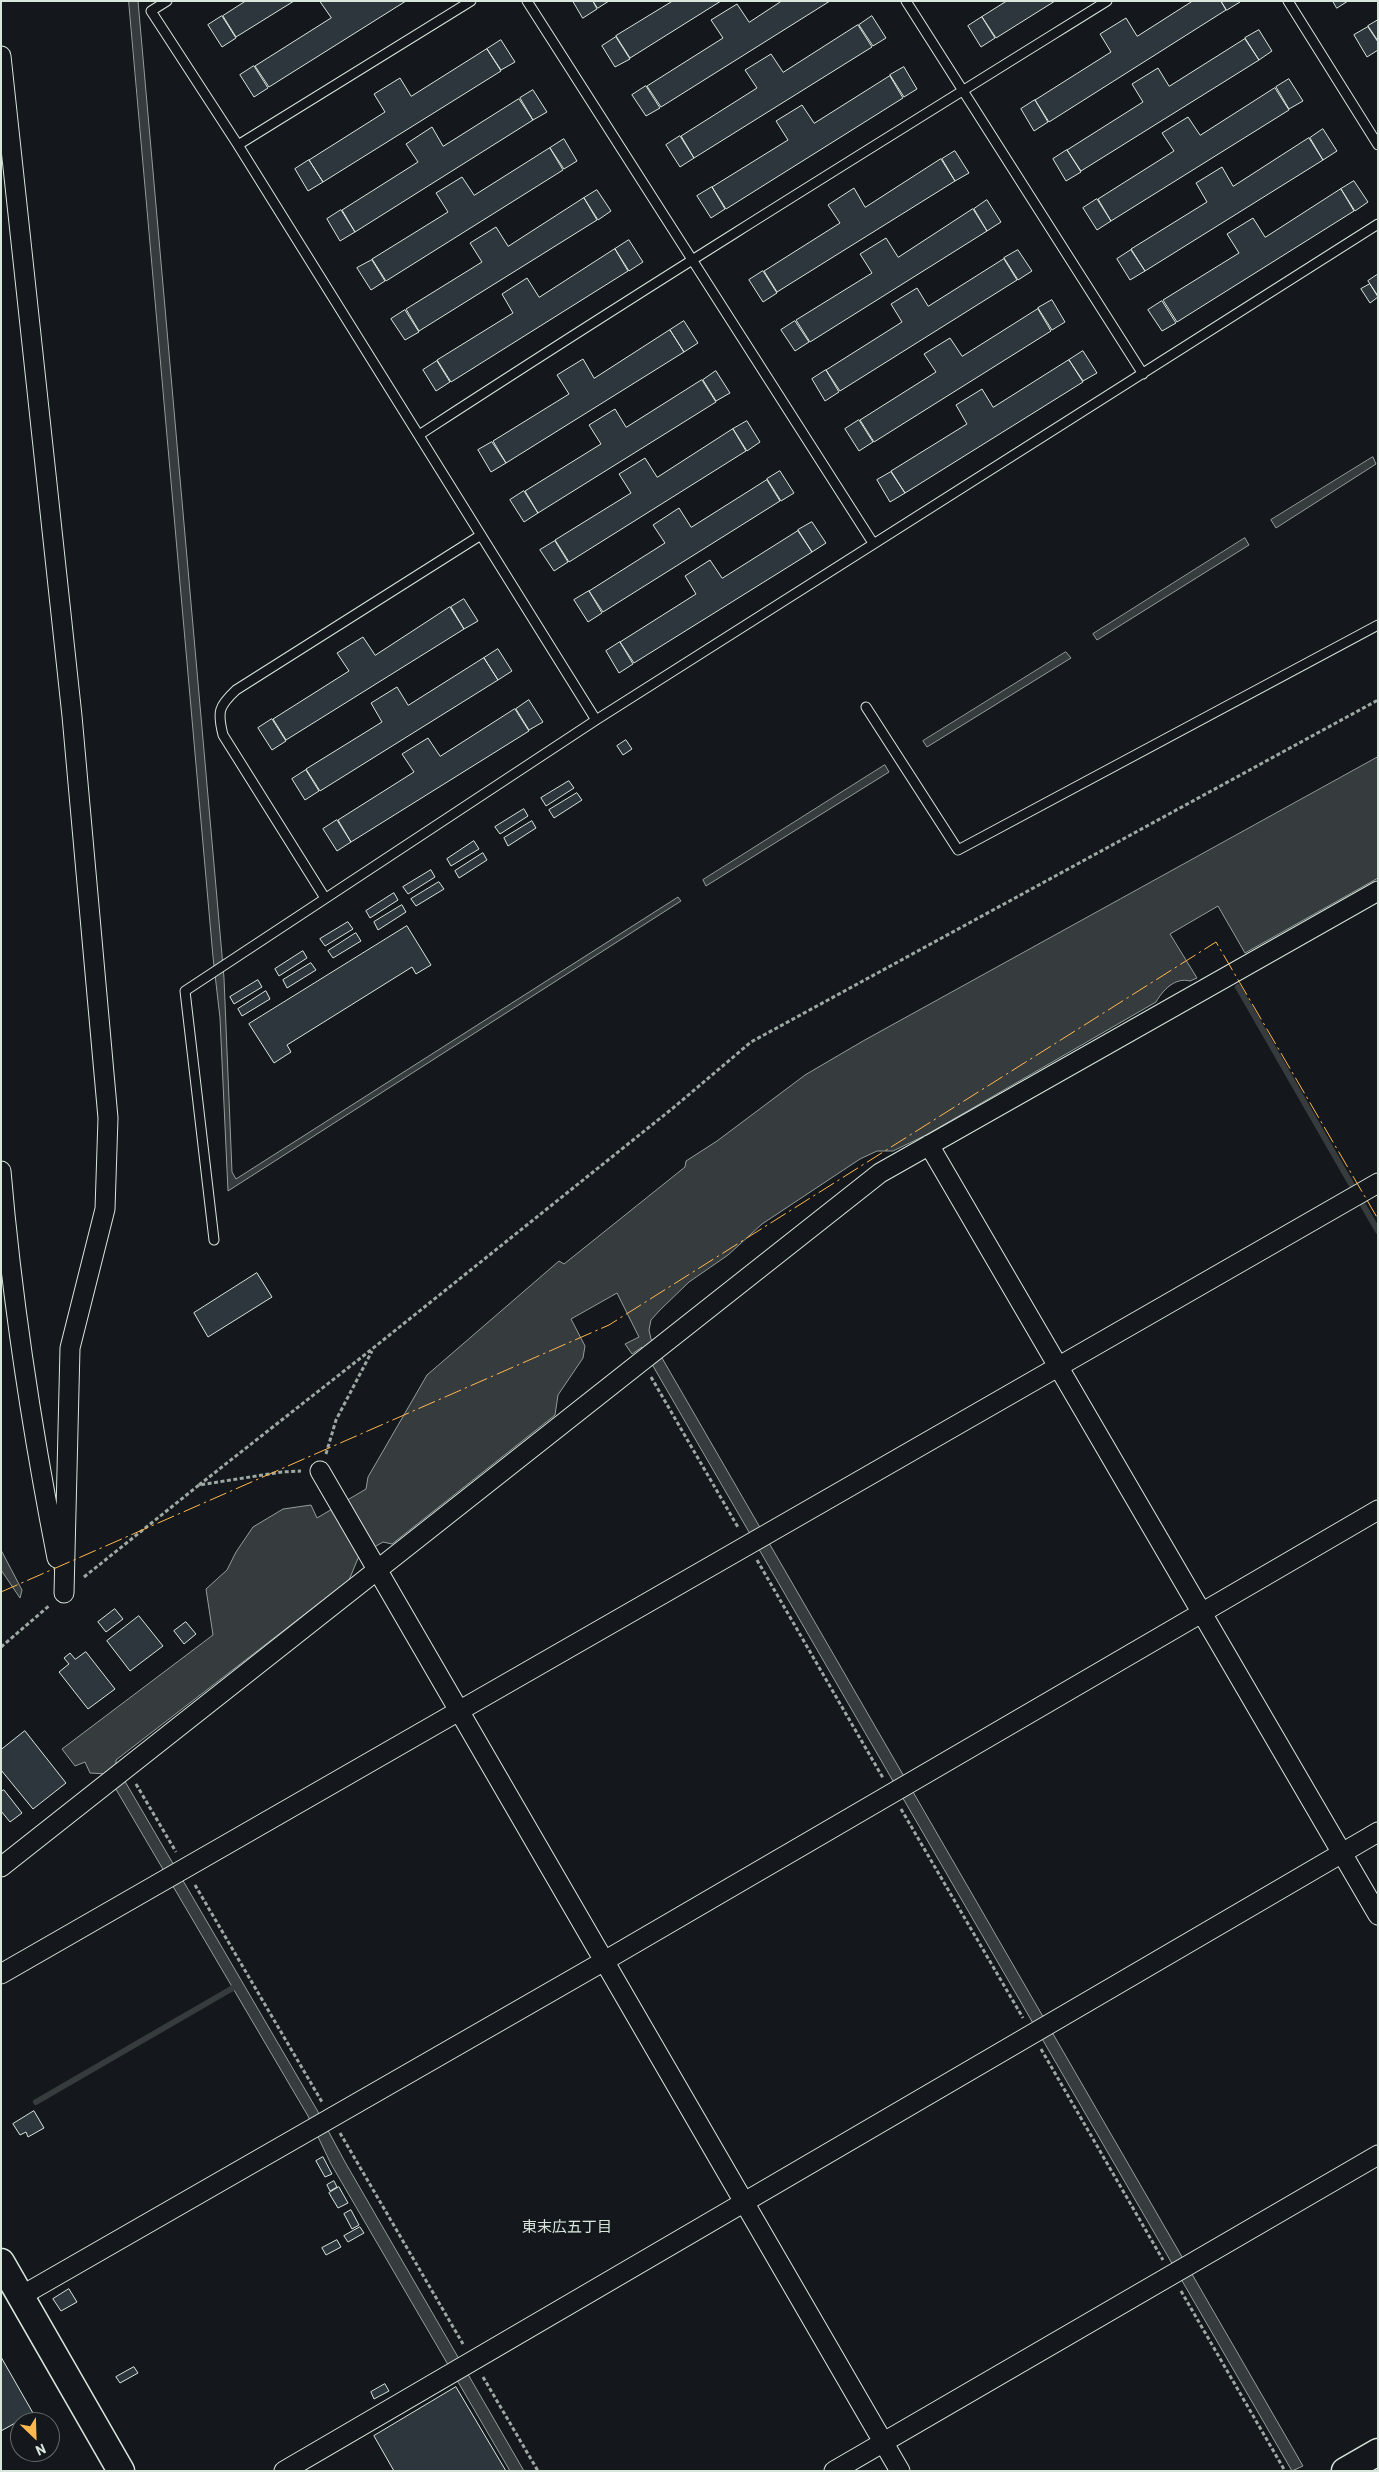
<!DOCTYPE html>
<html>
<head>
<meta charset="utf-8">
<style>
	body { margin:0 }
	#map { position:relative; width:1379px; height:2472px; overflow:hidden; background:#14181c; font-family:Barlow,sans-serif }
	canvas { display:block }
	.frame { position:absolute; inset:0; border:2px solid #d8e6dc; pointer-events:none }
	.north { position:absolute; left:10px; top:2412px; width:50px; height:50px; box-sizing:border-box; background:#14181c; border:1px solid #626a69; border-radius:50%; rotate:156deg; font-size:14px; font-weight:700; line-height:20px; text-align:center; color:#d8e6dc }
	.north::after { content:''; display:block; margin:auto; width:18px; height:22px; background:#ffb74d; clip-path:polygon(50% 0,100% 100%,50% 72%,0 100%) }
</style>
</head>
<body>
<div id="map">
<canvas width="1379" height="2472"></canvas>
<div class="frame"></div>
<div class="north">N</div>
</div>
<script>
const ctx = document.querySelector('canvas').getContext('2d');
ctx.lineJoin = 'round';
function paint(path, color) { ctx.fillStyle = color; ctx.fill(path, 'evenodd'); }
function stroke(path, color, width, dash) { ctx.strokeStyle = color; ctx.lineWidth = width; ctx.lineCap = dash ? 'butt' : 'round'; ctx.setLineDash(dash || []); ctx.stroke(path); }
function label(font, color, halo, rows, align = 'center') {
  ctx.font = font + ' Barlow,"Noto Sans JP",sans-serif'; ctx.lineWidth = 4; ctx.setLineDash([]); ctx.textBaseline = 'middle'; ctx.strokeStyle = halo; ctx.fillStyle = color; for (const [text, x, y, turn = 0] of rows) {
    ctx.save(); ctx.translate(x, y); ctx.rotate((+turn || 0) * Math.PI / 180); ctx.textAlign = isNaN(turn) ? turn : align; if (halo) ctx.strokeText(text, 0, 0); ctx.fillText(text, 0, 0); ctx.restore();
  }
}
const water = new Path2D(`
	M129 1H138L224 978 232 1172 236 1179 678 897 681 901 228 1191 220 1018 213 957Z
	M1373 457 1376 464 1276 528 1271 520Z
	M1245 538 1249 545 1097 640 1093 634Z
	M1066 652 1071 658 927 747 923 741Z
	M1378 757V878L1245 953 1218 906 1170 934 1197 978 1190 981C1175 977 1163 990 1156 1002L926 1135 893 1151H877L860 1159 762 1224 728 1255 689 1282 660 1310 651 1320 649 1330 651 1339 1303 2466 1292 2471 642 1347 632 1354 625 1344 639 1337 617 1293 571 1319 585 1346 583 1358 558 1395 555 1415 392 1544 383 1542 359 1556 349 1580 116 1760V1766L317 2110 345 2162 524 2471H510L331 2164 308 2116 107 1774 90 1773 85 1762 75 1766 62 1749 213 1635 206 1589 227 1570 236 1552 253 1527 283 1509 311 1505 317 1518 366 1489 368 1477 427 1375 559 1261 564 1264 685 1167 686 1161 717 1141 805 1075 863 1041Z
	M885 765 889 772 706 886 703 880Z
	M1 1550 22 1590 20 1598 1 1570Z`);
paint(water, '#363b3e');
stroke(water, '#939e99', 1);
stroke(new Path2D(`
	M1238 987 1354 1189
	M1363 1205 1378 1231
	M36 2102 238 1985`), '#363b3e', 6);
const building = new Path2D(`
	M246 1H294L236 37 223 16Z
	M320 1H406L269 87 255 66 331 18Z
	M573 1H593L597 9 583 18Z
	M593 1H609L598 8Z
	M673 1H721L630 58 616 36Z
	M782 1H830L661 107 647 86 723 38 711 20 737 4 749 22Z
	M1007 1H1055L996 38 982 17Z
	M1193 1H1221L1226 10 1049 122 1035 100 1111 52 1100 34 1126 18 1137 36Z
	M1221 1H1240V2L1227 10Z
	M1333 1H1348L1337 8Z
	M222 16 236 38 222 47 208 25Z
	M872 16 886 38 873 46 859 25Z
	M982 17 995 38 981 47 968 26Z
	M1378 20V41L1368 26Z
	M858 25 872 47 694 158 681 136 757 88 745 70 771 54 783 72Z
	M1368 27 1378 42V50L1367 57 1354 35Z
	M1259 30 1272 51 1259 60 1245 38Z
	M616 37 630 59 615 67 602 46Z
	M1245 39 1259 60 1081 171 1067 150 1143 102 1132 84 1158 68 1169 86Z
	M501 40 515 62 501 70 487 49Z
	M487 49 501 71 323 182 309 160 385 112 374 94 400 78 411 96Z
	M254 66 268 88 254 97 240 75Z
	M904 67 917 89 904 97 890 75Z
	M890 76 903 98 726 209 712 187 788 140 776 121 802 105 814 123Z
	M1289 79 1303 101 1289 109 1276 87Z
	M646 86 660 108 646 116 632 95Z
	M1275 88 1289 110 1111 221 1098 199 1174 151 1162 133 1188 117 1200 135Z
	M533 90 547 112 533 120 520 98Z
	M519 99 533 120 355 232 342 210 418 162 406 144 432 127 443 146Z
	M1035 100 1048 122 1034 131 1021 109Z
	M1323 129 1337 151 1323 160 1310 138Z
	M680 136 694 158 680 167 666 145Z
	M1309 138 1323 160 1145 271 1131 249 1207 202 1196 183 1222 167 1233 186Z
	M564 139 577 161 564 169 550 148Z
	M550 148 563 170 386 281 372 259 448 212 436 193 462 177 474 195Z
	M1067 150 1081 172 1066 181 1053 159Z
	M955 151 969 173 955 181 942 159Z
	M941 159 955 181 777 292 764 271 840 223 828 205 854 188 865 207Z
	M309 160 323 182 308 191 295 169Z
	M1354 181 1368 202 1355 211 1341 189Z
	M712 187 725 209 711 218 697 196Z
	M1341 189 1354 211 1177 322 1163 300 1239 253 1227 234 1253 218 1265 237Z
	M597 190 611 211 598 220 584 198Z
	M584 198 597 220 419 331 406 309 482 262 470 243 496 227 508 246Z
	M1097 199 1111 221 1097 230 1083 208Z
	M987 200 1001 222 987 231 974 209Z
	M973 209 987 231 810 342 796 320 872 273 860 254 886 238 898 257Z
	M341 210 355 232 340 241 327 219Z
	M629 240 643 262 629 271 615 249Z
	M615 249 628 271 451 382 437 360 513 313 502 294 527 278 539 297Z
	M1018 250 1032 271 1018 280 1004 258Z
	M1131 250 1145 271 1130 280 1117 259Z
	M1004 259 1017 280 840 391 826 370 902 322 891 304 917 288 928 306Z
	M372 260 385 281 371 290 357 268Z
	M763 271 777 293 763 302 749 280Z
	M1377 275 1378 276V296L1368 281Z
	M1370 284 1378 297 1370 303 1361 289Z
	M1052 300 1065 322 1052 330 1038 308Z
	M1162 301 1176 323 1162 331 1148 310Z
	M1038 309 1051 331 874 442 860 420 936 372 924 354 950 338 962 356Z
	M405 310 419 332 405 340 391 319Z
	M684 321 698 343 684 352 670 330Z
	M795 321 809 342 795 351 781 330Z
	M670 330 684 352 506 463 493 441 569 394 557 375 583 359 594 378Z
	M1083 351 1097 373 1083 381 1069 360Z
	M1069 360 1083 382 905 493 891 471 967 424 956 405 982 389 993 407Z
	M437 361 450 382 436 391 423 370Z
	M826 370 839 392 825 401 812 379Z
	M716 371 730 393 716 401 703 380Z
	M702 380 716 402 538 513 525 491 601 444 589 425 615 409 626 427Z
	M859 420 873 442 859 451 845 429Z
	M747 421 760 442 747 451 733 429Z
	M733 429 746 451 569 562 555 540 631 493 619 474 645 458 657 477Z
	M492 442 506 463 491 472 478 450Z
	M780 471 794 493 781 501 767 479Z
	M891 472 905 493 890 502 877 480Z
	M767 480 780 501 603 612 589 591 665 543 653 525 679 508 691 527Z
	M524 491 538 513 524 522 510 500Z
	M812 522 826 543 812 552 798 530Z
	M798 531 812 552 634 663 620 642 696 594 685 576 710 560 722 578Z
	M555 541 568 562 554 571 540 550Z
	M589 591 602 613 588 622 574 600Z
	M464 599 478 621 464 629 451 607Z
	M450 607 464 629 286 740 273 719 349 671 337 653 363 637 375 655Z
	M620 642 633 664 619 673 606 651Z
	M498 649 512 671 498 680 484 658Z
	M484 658 498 680 320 791 306 769 382 722 371 703 397 687 408 705Z
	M529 700 543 722 529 730 516 709Z
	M515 709 529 731 351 842 338 820 414 772 402 754 428 738 440 756Z
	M272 719 286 741 272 750 258 728Z
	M626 740 632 749 623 755 617 746Z
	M306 770 319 791 305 800 292 779Z
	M569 781 574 788 546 806 541 798Z
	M577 793 582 800 554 818 549 810Z
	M524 809 528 816 500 834 495 827Z
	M337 820 351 842 337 851 323 829Z
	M532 821 536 828 508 846 504 838Z
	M474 841 479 849 451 866 447 859Z
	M483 853 487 860 459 878 455 871Z
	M431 870 435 877 408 894 403 887Z
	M439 882 444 889 416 906 411 899Z
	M394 893 398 900 370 918 366 911Z
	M402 905 406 912 378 930 374 922Z
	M348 922 353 929 325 946 320 939Z
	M407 926 431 965 416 974 412 967 287 1045 291 1052 274 1063 249 1024Z
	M356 933 361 941 333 958 328 951Z
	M303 951 307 958 279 976 275 969Z
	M311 963 316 970 287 988 283 980Z
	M258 980 262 987 234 1004 230 997Z
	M266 991 270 999 242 1016 238 1009Z
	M257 1273 272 1297 208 1337 194 1313Z
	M115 1609 123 1619 106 1632 98 1622Z
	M139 1616 163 1646 130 1671 107 1641Z
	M186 1622 196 1634 184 1644 174 1631Z
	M86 1652 115 1689 88 1709 59 1672 69 1664 64 1658 70 1653 75 1659Z
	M25 1731 66 1783 33 1809 1 1770V1750Z
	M4 1790 22 1813 10 1822 1 1811V1792Z
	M34 2111 44 2128 28 2137 26 2132 20 2135 13 2124Z
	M323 2157 332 2174 325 2177 316 2161Z
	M334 2181 337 2187 330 2191 327 2185Z
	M339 2187 348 2203 338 2208 329 2193Z
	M351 2210 359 2225 352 2229 344 2214Z
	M360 2227 364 2233 348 2242 344 2236Z
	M337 2240 341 2247 326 2255 322 2248Z
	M69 2289 77 2302 61 2311 53 2299Z
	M1 2357 33 2413 1 2431Z
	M134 2367 138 2373 120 2383 116 2377Z
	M385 2384 389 2391 374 2399 371 2392Z
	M456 2387 506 2471H394L374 2436Z`);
paint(building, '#2c363c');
stroke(building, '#d8e6dc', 1);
const lane = new Path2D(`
	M167 1 151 11 238 145
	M471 1 238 145 596 720
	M527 1 873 543
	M906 1 1143 374
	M1288 1 1378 145
	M419 435C646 287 877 144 1107 1
	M866 707 958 850 1378 625
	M325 898 223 735C217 711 219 706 236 690L481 535
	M214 1240 185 991 596 720 1378 224`);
const street = new Path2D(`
	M1 56 72 716 108 1118 105 1209 70 1348 64 1593
	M929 1145 1378 1915
	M1 1171C12 1301 32 1430 57 1558
	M320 1471 900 2471
	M1 1867 880 1173 1378 891
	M1 1974 1378 1183
	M21 2296 606 1960 1378 1510
	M284 2471 1378 1832
	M834 2471 1378 2155`);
const secondary = new Path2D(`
	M1 2262 121 2471
	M1345 2471 1378 2452`);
stroke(lane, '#d8e6dc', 11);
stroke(street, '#d8e6dc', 21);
stroke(secondary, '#d8e6dc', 29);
stroke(new Path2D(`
	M651 1377 739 1529
	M326 1454 336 1420 372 1351
	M199 1485 372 1349 673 1108 751 1042 1378 700
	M757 1560 883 1778
	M84 1577 199 1485 282 1472 301 1471
	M1 1647 50 1605
	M136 1784 176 1852
	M901 1809 1023 2018
	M195 1885 322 2102
	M1041 2049 1163 2260
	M340 2133 463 2344
	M1181 2291 1285 2471
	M483 2377 538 2471`), '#9da8a2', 3, [4, 2.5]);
stroke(lane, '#14181c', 9);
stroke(street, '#14181c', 19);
stroke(secondary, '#14181c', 26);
stroke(new Path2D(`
	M1 1592 609 1325 1216 942 1378 1219`), '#ffb74d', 1, [18, 4, 2.5, 4]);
label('15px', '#d8e6dc', '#14181c', [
	["東末広五丁目",567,2227]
]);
</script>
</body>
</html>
